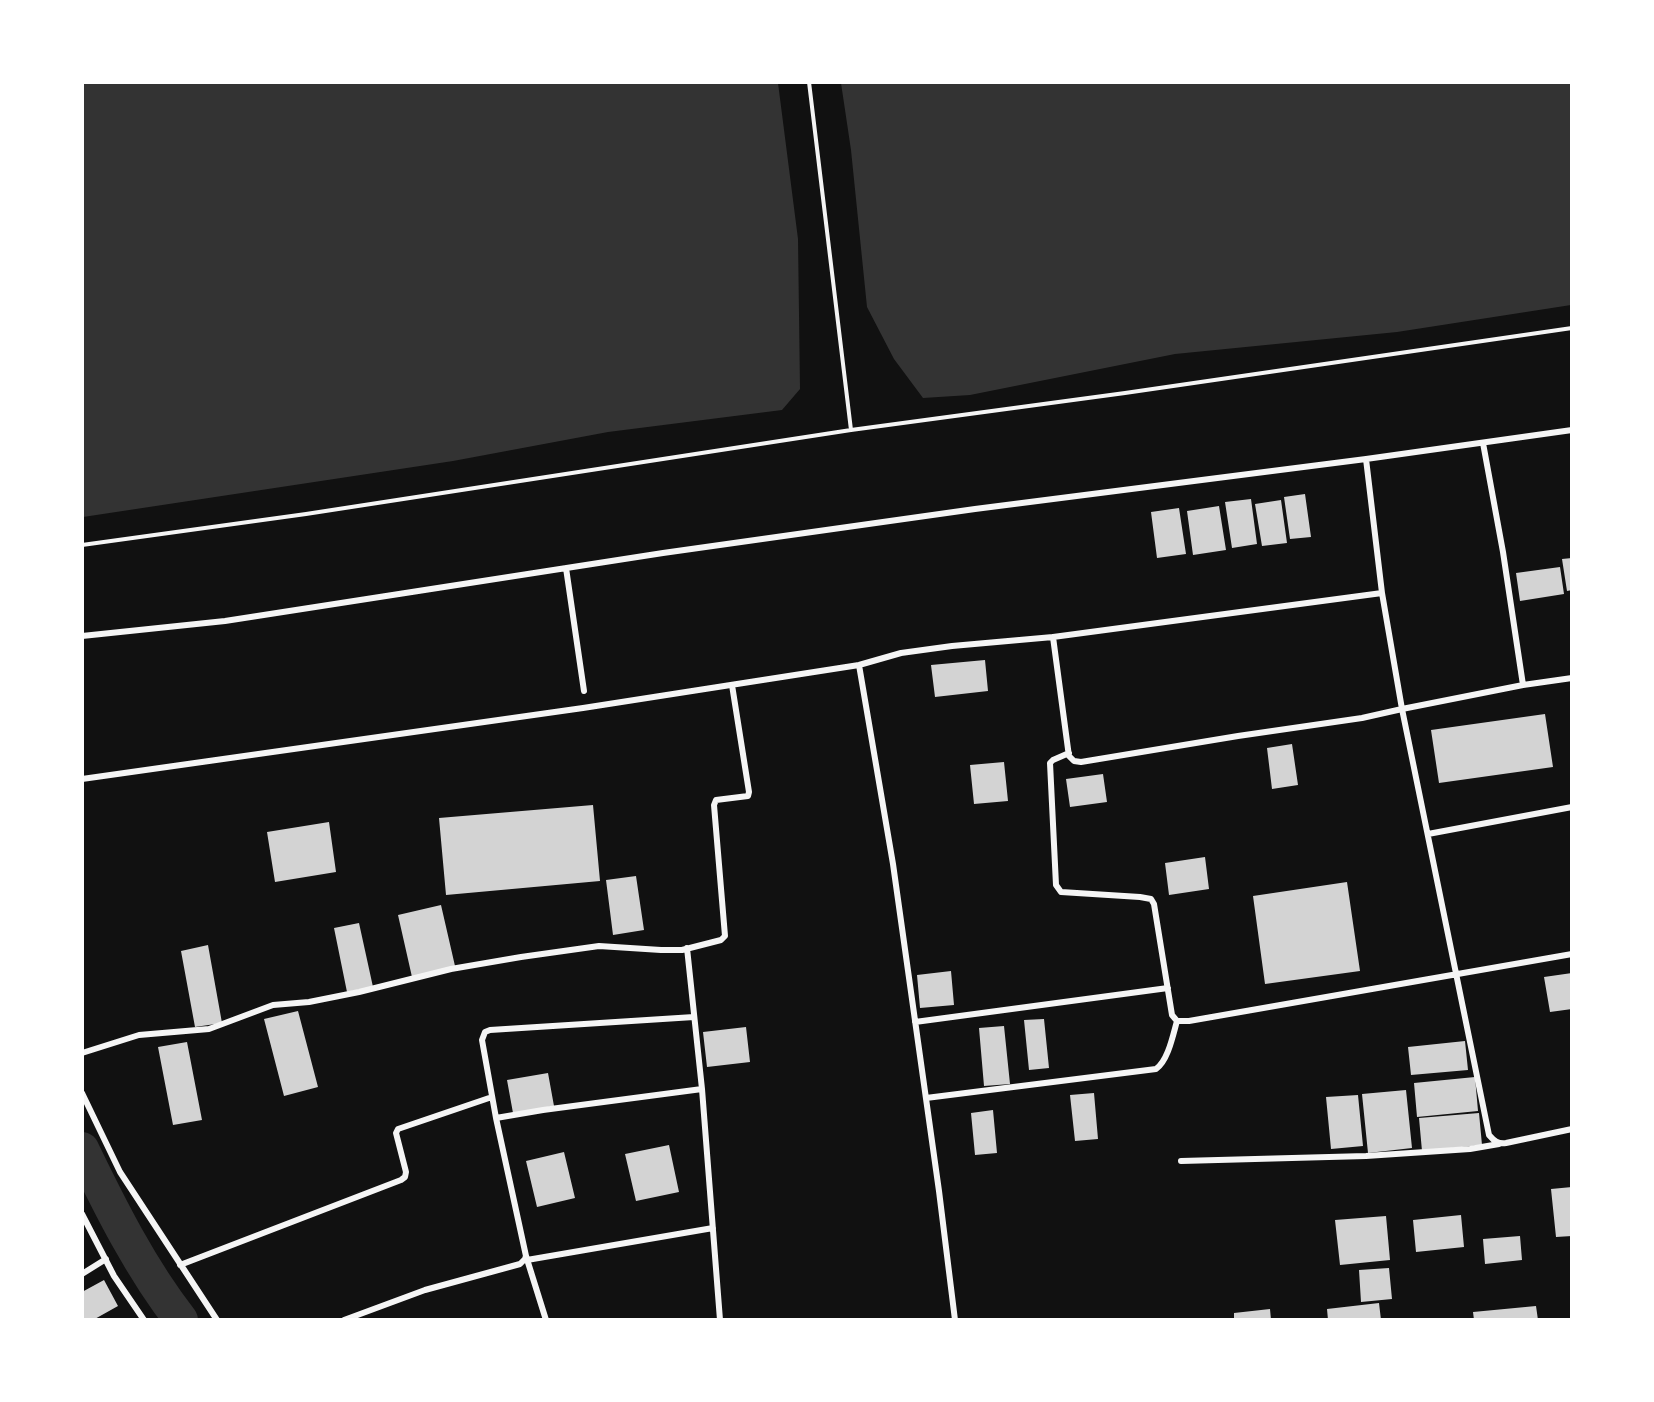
<!DOCTYPE html>
<html>
<head>
<meta charset="utf-8">
<style>
	body { margin:0 }
	#map { position:relative; width:1654px; height:1402px; overflow:hidden; background:#111; font-family:Poppins,sans-serif }
	canvas { display:block }
	.frame { position:absolute; inset:0; border:84px solid #fff; pointer-events:none }
</style>
</head>
<body>
<div id="map">
<canvas width="1654" height="1402"></canvas>
<div class="frame"></div>
</div>
<script>
const ctx = document.querySelector('canvas').getContext('2d');
ctx.lineJoin = 'round';
function paint(path, color) { ctx.fillStyle = color; ctx.fill(path, 'evenodd'); }
function stroke(path, color, width, dash) { ctx.strokeStyle = color; ctx.lineWidth = width; ctx.lineCap = dash ? 'butt' : 'round'; ctx.setLineDash(dash || []); ctx.stroke(path); }
paint(new Path2D(`
	M82 83H778L798 239 800 389 782 410 608 432 453 461 83 517Z
	M841 83H1571V305L1397 332 1175 354 970 395 923 398 894 359 867 307 851 150Z`), '#333');
stroke(new Path2D(`
	M82 1149C110 1207 141 1269 181 1320`), '#333', 34);
paint(new Path2D(`
	M1305 494 1311 537 1290 539 1284 497Z
	M1251 499 1257 544 1232 548 1225 502Z
	M1281 500 1287 543 1262 546 1255 504Z
	M1219 506 1226 550 1193 555 1187 511Z
	M1179 508 1186 554 1157 558 1151 512Z
	M1572 558V590L1567 591 1562 559Z
	M1560 567 1564 594 1520 601 1516 573Z
	M985 660 988 691 935 697 931 665Z
	M1545 714 1553 767 1439 783 1431 730Z
	M1292 744 1298 785 1272 789 1267 748Z
	M1004 762 1008 801 974 804 970 765Z
	M1103 774 1107 802 1070 807 1066 779Z
	M593 805 600 881 446 895 439 818Z
	M329 822 336 872 275 882 267 832Z
	M1205 857 1209 889 1169 895 1165 863Z
	M636 876 644 930 613 935 606 880Z
	M1347 882 1360 971 1265 984 1253 896Z
	M441 905 455 966 412 977 398 915Z
	M359 923 373 987 347 992 334 928Z
	M208 945 222 1023 195 1027 181 951Z
	M951 971 954 1005 920 1008 917 975Z
	M1572 973V1009L1550 1012 1544 977Z
	M298 1011 318 1087 284 1096 264 1019Z
	M1044 1019 1049 1068 1029 1070 1024 1020Z
	M1004 1026 1010 1084 984 1086 979 1028Z
	M746 1027 750 1062 707 1067 703 1032Z
	M1465 1041 1468 1070 1411 1075 1408 1047Z
	M187 1042 202 1120 173 1125 158 1047Z
	M548 1073 554 1106 513 1113 507 1080Z
	M1475 1077 1478 1111 1417 1117 1414 1083Z
	M1406 1090 1412 1148 1368 1153 1362 1094Z
	M1094 1093 1098 1139 1075 1141 1070 1095Z
	M1358 1095 1363 1146 1331 1149 1326 1097Z
	M993 1110 997 1153 975 1155 971 1113Z
	M1479 1113 1482 1145 1422 1151 1419 1118Z
	M669 1145 679 1192 636 1201 625 1154Z
	M564 1152 575 1198 537 1207 526 1161Z
	M1572 1187V1236L1556 1237 1551 1189Z
	M1461 1215 1464 1247 1416 1252 1413 1220Z
	M1386 1216 1390 1260 1340 1265 1335 1220Z
	M1520 1236 1522 1260 1485 1264 1483 1239Z
	M1389 1268 1392 1299 1361 1302 1359 1270Z
	M104 1280 118 1306 93 1320H82V1292Z
	M1379 1303 1381 1320H1328L1327 1309Z
	M1536 1306 1538 1320H1474L1473 1312Z
	M1270 1309 1271 1320H1234V1313Z`), '#d3d3d3');
stroke(new Path2D(`
	M809 82 851 430
	M82 545 306 514 851 430 1125 393 1572 328`), '#f5f5f5', 4);
stroke(new Path2D(`
	M1483 443 1503 552 1523 685
	M566 568 584 691
	M82 636 225 621 663 553 975 509 1366 459 1572 430
	M1053 637 1068 749 1069 756 1074 761 1081 762 1238 736 1362 718 1402 709 1382 593 1366 459
	M859 665 893 864 939 1191 955 1320
	M1572 678 1523 685 1402 709 1489 1135C1494 1141 1498 1144 1506 1143L1572 1129
	M1069 753 1053 760 1050 763 1056 885 1061 892 1140 897 1151 899 1154 904 1172 1015 1177 1021H1189L1572 954
	M82 779 583 708 859 665 901 653 952 646 1053 637 1382 593
	M1428 834 1572 807
	M687 948 702 1089 720 1320
	M915 1022 1168 988
	M82 1053 139 1035 209 1029 273 1005 309 1002 359 992 451 969 521 957 599 946 661 950H682L721 940 725 936 714 805 716 800 748 796 749 792 732 685
	M82 1093 120 1172 217 1320
	M926 1098 1156 1069C1168 1061 1173 1035 1177 1021
	M496 1118 543 1110 702 1089
	M1181 1161 1366 1156 1470 1149 1499 1144
	M82 1214 114 1276 144 1320
	M526 1256 546 1320
	M527 1260 713 1228
	M180 1265 401 1180 405 1177 406 1172 396 1133 398 1129 492 1097
	M82 1274 106 1259
	M344 1320 425 1290 520 1264 525 1259 526 1256 496 1118 482 1040 485 1032 490 1030 694 1017`), '#f5f5f5', 6);
</script>
</body>
</html>
